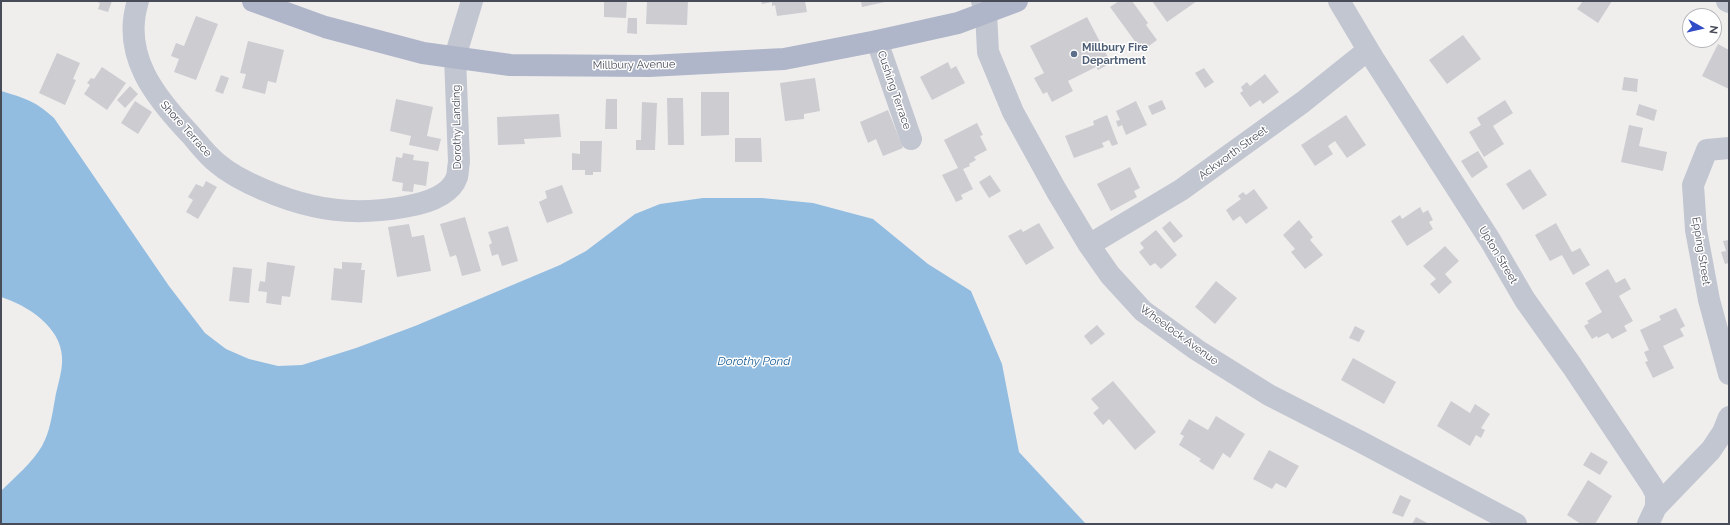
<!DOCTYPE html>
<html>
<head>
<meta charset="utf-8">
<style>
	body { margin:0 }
	#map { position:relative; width:1730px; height:525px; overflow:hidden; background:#f0eeed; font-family:Raleway,sans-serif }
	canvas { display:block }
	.frame { position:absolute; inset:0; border:2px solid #484c58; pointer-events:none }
	.north { position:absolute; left:1682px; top:8px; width:40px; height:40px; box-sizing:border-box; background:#fff; border:1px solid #b6b7bc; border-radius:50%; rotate:98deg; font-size:11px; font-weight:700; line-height:16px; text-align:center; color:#484c58 }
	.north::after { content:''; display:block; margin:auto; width:14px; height:18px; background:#304cc7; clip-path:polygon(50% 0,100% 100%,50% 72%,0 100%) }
</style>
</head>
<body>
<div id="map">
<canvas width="1730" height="525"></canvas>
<div class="frame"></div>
<div class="north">N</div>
</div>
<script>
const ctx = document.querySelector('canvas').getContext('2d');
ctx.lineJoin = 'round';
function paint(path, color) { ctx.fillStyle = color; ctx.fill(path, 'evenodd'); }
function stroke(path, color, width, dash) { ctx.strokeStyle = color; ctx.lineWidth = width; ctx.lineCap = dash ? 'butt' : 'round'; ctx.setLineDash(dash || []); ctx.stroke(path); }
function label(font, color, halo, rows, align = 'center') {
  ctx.font = font + ' Raleway,sans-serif'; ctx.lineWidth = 3; ctx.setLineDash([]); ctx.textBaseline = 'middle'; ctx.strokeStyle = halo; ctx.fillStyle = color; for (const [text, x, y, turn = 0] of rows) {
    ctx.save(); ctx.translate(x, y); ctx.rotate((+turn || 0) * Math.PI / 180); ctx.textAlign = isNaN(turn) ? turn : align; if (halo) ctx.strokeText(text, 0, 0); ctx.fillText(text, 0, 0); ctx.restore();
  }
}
paint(new Path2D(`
	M1 91C25 98 35 101 54 118L169 286 205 333 226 349 249 359 278 366 302 365 356 348 415 326 560 265 586 251 635 214 660 204 703 198H762L813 203 873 219 928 264 971 291 1002 364 1019 452 1086 524H1V491C15 477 32 463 42 446 50 432 52 415 55 399 57 386 63 371 62 357 61 327 27 305 1 297Z`), '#93bde0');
paint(new Path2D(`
	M94 1H112L108 12 98 9 100 3Z
	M604 1H627L626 18 604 17Z
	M647 1H688L687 25 646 24Z
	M761 1H805L807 12 777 16 775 5 772 6V2L762 4Z
	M861 1H885V2L862 7Z
	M1119 1H1132L1148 23 1146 25 1157 40 1142 51 1110 7Z
	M1152 1H1197L1167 22Z
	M1583 1H1612L1598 23 1577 9Z
	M196 16 218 24 196 80 174 72 179 59 171 56 176 43 184 46Z
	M1087 17 1111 63 1098 70 1096 67 1068 81 1073 91 1052 102 1047 92 1043 94 1034 78 1044 73 1030 46Z
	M628 18H637V34L627 33Z
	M1463 35 1481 59 1447 84 1429 60Z
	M248 41 284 50 276 83 268 81 265 94 242 88 246 74 240 73Z
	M1718 44 1729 50V89L1702 76Z
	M57 53 80 63 73 79 76 80 65 105 39 93Z
	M948 62 951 69 956 66 965 83 932 100 920 77Z
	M102 67 126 83 107 110 84 94 90 85 87 83 91 78 94 79Z
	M1204 68 1214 82 1205 88 1195 73Z
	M1265 74 1279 92 1263 104 1260 100 1250 107 1240 93 1243 91 1241 87 1247 82 1250 86Z
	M221 75 229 78 223 94 215 91Z
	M1624 77 1638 79 1637 92 1622 90Z
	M815 78 820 111 804 114V119L785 121 780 83Z
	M130 86 138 94 125 108 117 100Z
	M701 92H729V135L701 136Z
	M667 98H683L684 145H668Z
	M396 99 433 107 427 136 441 139 438 151 409 145 411 136 390 131Z
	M606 99H617V129H605Z
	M1162 100 1166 109 1152 115 1148 106Z
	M1505 100 1513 113 1493 126 1504 144 1484 157 1469 132 1481 125 1477 118Z
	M135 101 152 112 138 134 121 123Z
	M1136 101 1147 125 1126 135 1122 125 1118 127 1116 121 1120 120 1116 111Z
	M642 102 657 103 655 150H636V140H641Z
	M1639 104 1657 110 1654 121 1636 115Z
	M888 110 903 148 883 156 876 139 868 143 860 122Z
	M559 114 561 137 524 139 525 144 498 145 497 117Z
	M1107 115 1118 144 1112 146 1109 140 1102 143 1104 147 1074 158 1065 136 1094 125 1093 121Z
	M1346 115 1366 145 1347 158 1335 141 1328 146 1333 154 1315 166 1301 145Z
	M977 123 983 135 980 136 987 150 974 157 976 160 969 164 970 166 963 169 973 189 961 195 963 199 956 202 942 175 958 168 944 140Z
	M1629 125 1643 128 1639 146 1667 152 1663 171 1621 162Z
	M735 138H761L762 162H735Z
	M580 141H602L601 172H593V175H585V170H572V153L580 154Z
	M1478 151 1488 167 1472 178 1461 161Z
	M403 153 414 155 413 160 429 162 426 186 414 184 413 192 402 191 403 183 392 181 396 157 402 158Z
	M1130 167 1140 188 1134 191 1137 197 1111 211 1097 184Z
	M1530 169 1547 195 1523 210 1506 184Z
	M990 175 1001 191 989 198 979 182Z
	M206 181 217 187 198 219 186 212 193 200 188 197 196 184 203 187Z
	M562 185 573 213 547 223 539 202 547 198 545 191Z
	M1254 189 1268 208 1246 224 1240 216 1233 221 1226 210 1241 199 1238 196 1243 192 1246 195Z
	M1420 207 1423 213 1428 210 1433 220 1429 222 1433 229 1407 246 1391 221 1400 215 1402 219Z
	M465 217 481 271 462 276 456 255 450 257 440 224Z
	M1299 220 1313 237 1310 240 1323 255 1305 269 1291 252 1295 249 1283 235Z
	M1170 221 1183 236 1174 243 1162 228Z
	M1039 223 1054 248 1026 265 1008 236 1021 229 1023 232Z
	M1556 223 1572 252 1580 248 1590 265 1573 275 1562 255 1550 261 1535 235Z
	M409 224 412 237 424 235 431 271 397 277 388 227Z
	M508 226 518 261 502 266 498 254 492 256 489 245 492 243 488 232Z
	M1156 230 1177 255 1161 269 1155 263 1150 266 1139 252 1144 248 1140 243Z
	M1729 240V263L1725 264 1721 252 1726 251 1723 241Z
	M1445 246 1459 261 1445 274 1452 282 1439 294 1430 284 1436 279 1423 266Z
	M267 262 295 266 290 297 282 296 281 305 266 303 267 292 258 291 260 281 265 282Z
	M342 262 362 263 361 270H365L362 303 331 300 334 268 342 269Z
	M233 267 252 269 249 303 229 301Z
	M1608 269 1616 283 1625 278 1631 289 1619 296 1633 321 1624 326 1627 331 1612 339 1608 333 1598 338 1597 336 1592 339 1584 326 1589 323 1587 321 1602 312 1585 283Z
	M1216 281 1237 298 1215 324 1195 307Z
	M1676 308 1685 326 1680 329 1684 336 1663 346 1674 368 1653 378 1645 362 1648 361 1644 352 1649 350 1640 330 1661 320 1659 316Z
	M1097 325 1105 334 1091 345 1084 336Z
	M1355 326 1365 331 1359 342 1349 338Z
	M1353 358 1396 382 1384 404 1341 380Z
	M1113 381 1156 432 1135 450 1109 419 1103 425 1093 413 1099 408 1091 399Z
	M1451 401 1470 413 1475 404 1490 414 1481 428 1485 430 1481 438 1476 435 1470 446 1437 426Z
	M1216 416 1245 434 1230 458 1223 453 1213 470 1199 461 1201 459 1179 445 1184 436 1180 434 1189 419 1208 430Z
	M1269 450 1299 466 1286 488 1276 483 1272 489 1253 479Z
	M1591 452 1608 462 1600 475 1583 465Z
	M1588 480 1612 496 1595 524H1581L1567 515Z
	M1400 495 1411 500 1403 517 1392 513Z
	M1416 517 1429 524H1412Z`), '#ccccd1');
stroke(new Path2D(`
	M138 1C121 55 155 97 190 134 199 144 207 155 217 163 239 182 285 200 313 206 342 213 375 212 404 207 422 204 450 197 457 177 458 173 458 167 459 162L455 57 472 1
	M982 1 986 12 988 52 1013 112 1056 190 1089 245 1110 275 1143 311 1197 350 1269 395 1361 442 1516 524
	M1339 1 1373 58 1490 240 1525 300 1572 366 1652 486 1656 494V507
	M1727 1 1729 2
	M877 41 911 139
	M1729 148 1707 150 1693 185 1696 230 1709 300 1729 374
	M1089 245 1181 190 1303 102 1368 50
	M1648 524 1656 507 1711 450 1723 432 1729 417`), '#c2c6d1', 22);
stroke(new Path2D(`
	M253 1 325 27 423 53 510 65 649 66 784 59 877 41 958 23 1017 1`), '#b0b6c9', 22);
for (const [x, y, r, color] of [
	[1074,54,4,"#5c6f8a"]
]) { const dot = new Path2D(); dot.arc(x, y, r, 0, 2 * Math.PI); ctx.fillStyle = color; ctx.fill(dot); stroke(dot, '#fff', 1.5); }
label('bold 11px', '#4e5e75', '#fff', [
	["Millbury Fire",1082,48],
	["Department",1082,61]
], 'left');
label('11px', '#484c58', '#fff', [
	["Millbury Avenue",634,65,-1],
	["Cushing Terrace",894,90,71],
	["Dorothy Landing",457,127,-91],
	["Shore Terrace",186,129,48],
	["Ackworth Street",1233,153,-36],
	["Epping Street",1701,251,81],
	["Upton Street",1498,255,59],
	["Wheelock Avenue",1179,335,36]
]);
label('italic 12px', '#1e5f95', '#fff', [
	["Dorothy Pond",754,361]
]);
</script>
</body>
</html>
